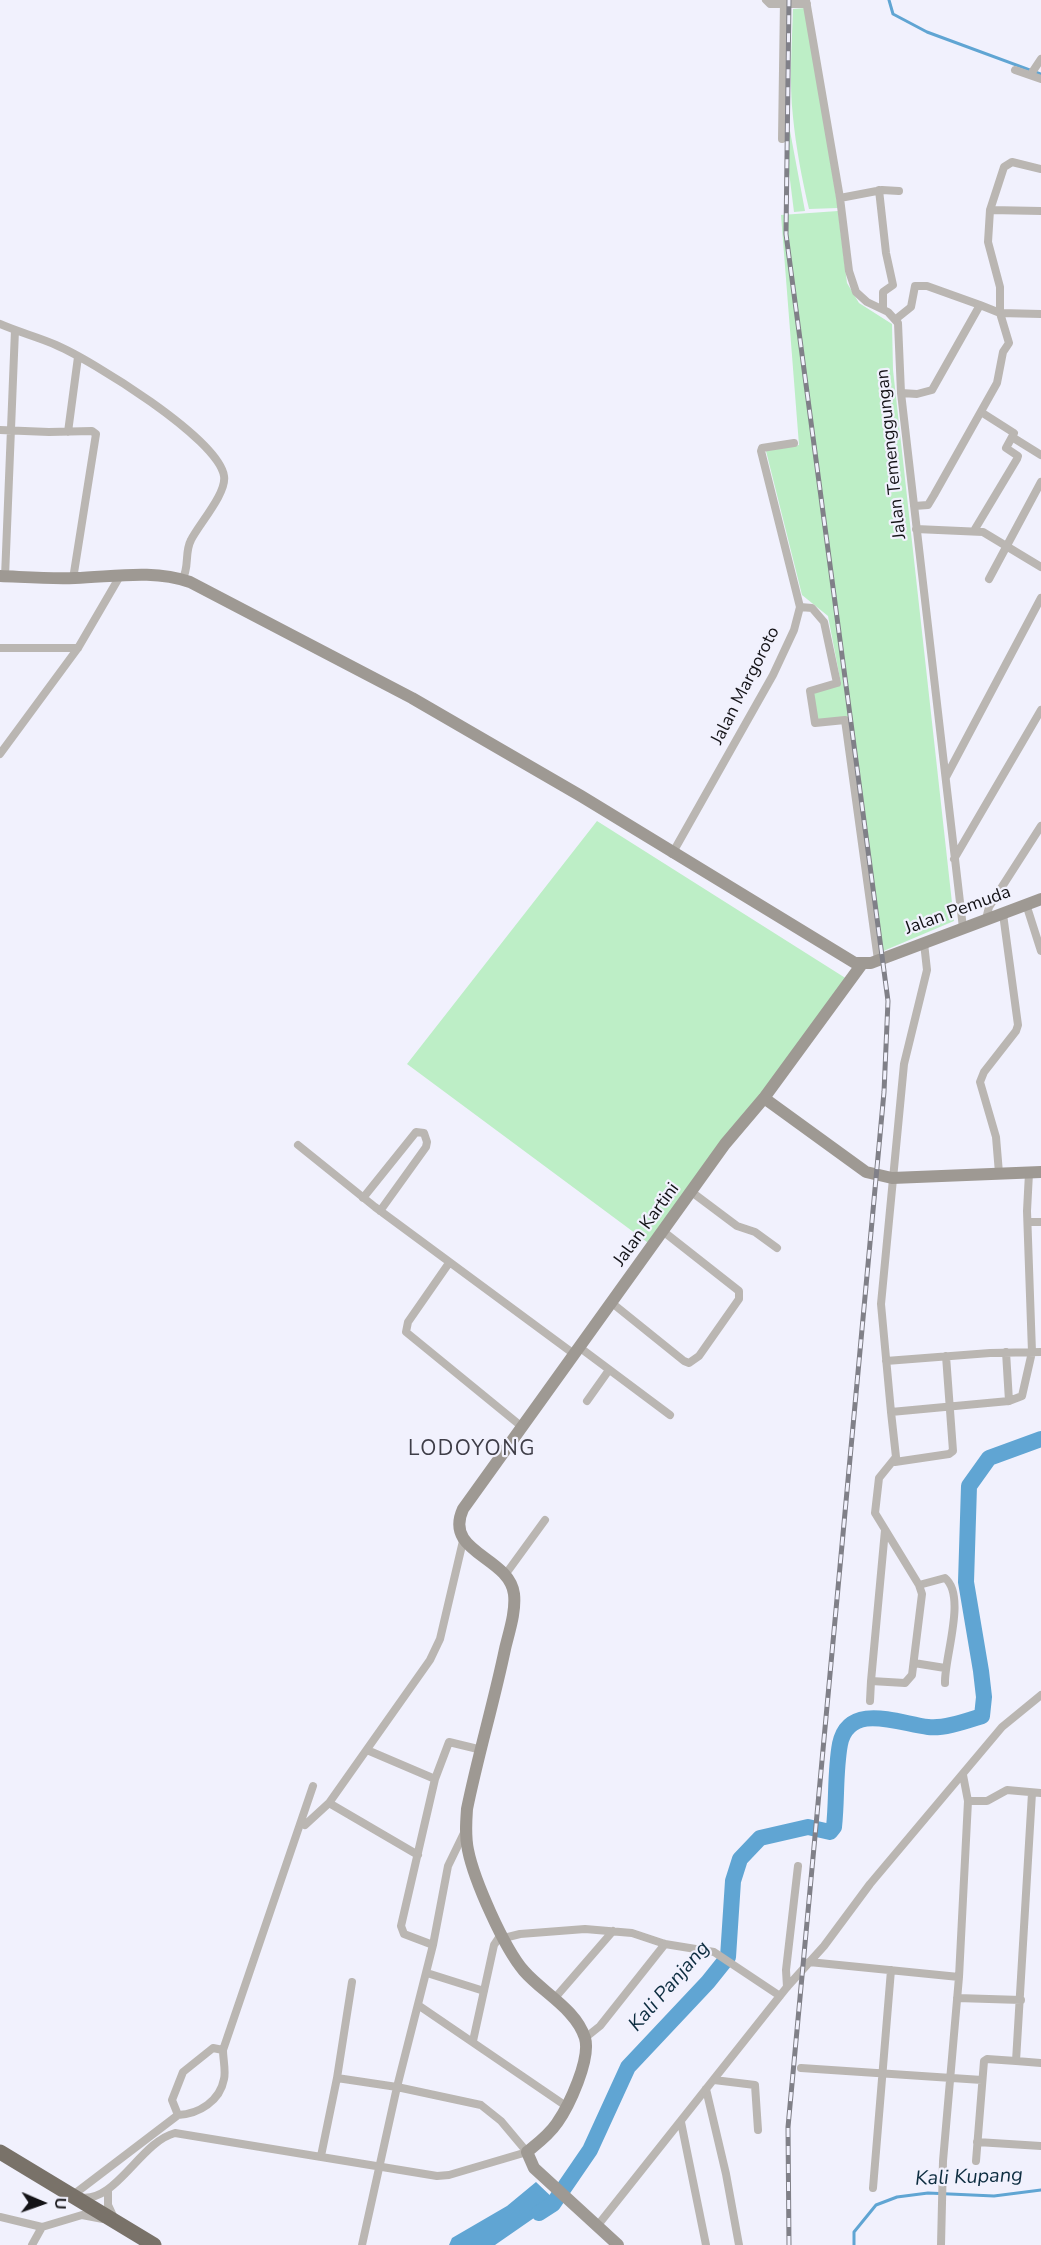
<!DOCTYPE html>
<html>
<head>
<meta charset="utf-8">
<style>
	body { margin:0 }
	#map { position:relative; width:1041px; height:2245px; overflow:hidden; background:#f1f1fd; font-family:"Nunito Sans",sans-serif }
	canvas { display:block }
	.north { position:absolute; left:12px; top:2173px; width:60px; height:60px; -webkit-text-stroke:4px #f1f1fd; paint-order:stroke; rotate:92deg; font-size:16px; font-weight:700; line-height:24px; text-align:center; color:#141317 }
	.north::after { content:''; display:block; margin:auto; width:21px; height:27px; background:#141317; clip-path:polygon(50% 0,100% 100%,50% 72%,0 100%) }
</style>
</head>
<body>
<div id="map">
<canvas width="1041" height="2245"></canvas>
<div class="north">U</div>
</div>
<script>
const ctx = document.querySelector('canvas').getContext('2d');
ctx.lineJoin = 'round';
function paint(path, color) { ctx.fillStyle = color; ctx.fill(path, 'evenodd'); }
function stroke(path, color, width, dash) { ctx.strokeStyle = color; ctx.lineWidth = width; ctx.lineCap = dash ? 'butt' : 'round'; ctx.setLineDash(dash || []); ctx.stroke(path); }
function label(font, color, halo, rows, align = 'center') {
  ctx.font = font + ' "Nunito Sans",sans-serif'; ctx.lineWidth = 4.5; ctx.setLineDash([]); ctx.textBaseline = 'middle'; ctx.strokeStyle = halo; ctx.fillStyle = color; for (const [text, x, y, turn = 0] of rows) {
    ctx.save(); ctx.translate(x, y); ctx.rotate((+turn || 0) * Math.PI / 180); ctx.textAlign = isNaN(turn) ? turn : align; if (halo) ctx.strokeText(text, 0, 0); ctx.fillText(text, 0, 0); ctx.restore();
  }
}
paint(new Path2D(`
	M805 8 838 208 809 209C802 179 796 148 793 117 789 81 792 44 793 9Z
	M788 131H790L805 211 794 212 788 164Z
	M838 211 847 283 859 303 892 324 893 370 954 921 881 952 848 717 817 722 812 690 841 684 828 616 802 595 766 451 799 445 781 215Z
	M597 821 847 979 651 1245 407 1064Z`), '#bdeec6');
paint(new Path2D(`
	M536 2182 557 2202 495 2245H449L452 2238 507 2206Z`), '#60a5d3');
stroke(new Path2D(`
	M889 0 893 14 927 32 1041 74
	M854 2245V2232L876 2205 897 2197 928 2193 994 2196 1041 2190`), '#60a5d3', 3);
stroke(new Path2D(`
	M539 2213 553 2204 590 2150 628 2067 708 1982 728 1957 733 1881 740 1859 760 1838 808 1827 830 1832 834 1827C837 1800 835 1771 840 1744 849 1701 900 1724 928 1727 944 1729 966 1721 982 1716L984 1697 981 1671 966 1582 969 1486 989 1458 1041 1439`), '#60a5d3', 16);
stroke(new Path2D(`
	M766 0 770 4H807
	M806 0 840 198 849 271 856 292 867 302 888 312 898 323 901 393 963 928
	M1015 70 1041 79
	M1031 74 1041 59
	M782 139 784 0
	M879 190 886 253 893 285 883 292V309
	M840 198 882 190 899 191
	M990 210 1041 211
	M896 319 911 307 915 286H927L980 305
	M0 324C18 332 38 337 56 345 91 360 218 438 224 476 227 493 199 524 191 540 184 553 190 567 182 580
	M901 393 917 394 932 390 980 305 1000 313 1041 314
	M981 412 1014 433 1012 437
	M0 430 49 432 92 431 96 434 73 579
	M68 432 78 357
	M914 506 928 505 934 495 997 383 1003 352 1009 343 1000 313V287L988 242 990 210 1004 167 1012 162 1041 169
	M916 529 983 532 1041 567
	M975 529 1017 459 1018 456 1006 448 1012 437 1041 455
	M5 577 15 330
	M989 579 1041 482
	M800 607 812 608 824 622 837 683 810 691 815 723 845 720 878 960
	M0 648H78
	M0 754 78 648 120 576
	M946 777 1041 598
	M672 854 773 675 794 630 800 607 761 451 762 448 794 443
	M954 859 1041 710
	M1026 904 1041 951
	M986 919 989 907 1041 826
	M924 943 927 970 904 1064 881 1304 891 1412 1009 1401 1006 1352
	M298 1145 375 1207 574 1354
	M999 1173 996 1137 980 1082 984 1072 1016 1031 1018 1025 1003 914
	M693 1193 737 1226 755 1232 777 1248
	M363 1198 416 1132 424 1133 427 1142 426 1147 380 1211
	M1028 1222H1041
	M449 1263 408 1322 406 1332 521 1426
	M612 1303 684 1361 689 1363 699 1356 739 1299V1291L664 1232
	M579 1347 670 1415
	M886 1361 990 1353 1041 1352
	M587 1401 609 1370
	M1009 1401 1022 1396 1032 1352 1027 1211 1029 1173
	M895 1462 949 1454 953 1451 946 1356
	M885 1530 871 1681 905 1683 912 1675 922 1594 919 1585 875 1513 879 1478 896 1457 891 1412
	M505 1575 545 1520
	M919 1585 945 1578C967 1596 944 1658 945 1683
	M914 1663 945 1668
	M870 1701 871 1681
	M367 1750 435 1779
	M963 1775 968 1801H987L1007 1790 1041 1793
	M329 1803 418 1855
	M305 1825 329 1803 430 1660 440 1639 463 1541
	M504 1938 520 1934 585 1929 632 1933 665 1944 714 1952 780 1996
	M433 1945 404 1934 401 1926 435 1779 449 1742 482 1750
	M809 1962 959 1977
	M427 1973 484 1991
	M787 1987 786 1970 798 1866
	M957 1998 1021 2000
	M554 1999 613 1931
	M418 2005 566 2106
	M585 2038 600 2026 665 1944
	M473 2041 494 1945 502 1933
	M223 2050 213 2048 183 2072 172 2100 178 2115C199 2114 220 2101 224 2079 226 2071 223 2059 223 2050L313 1786
	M1016 2061 1041 2063
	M801 2068 982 2080
	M714 2080 755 2085 758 2130
	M706 2089 726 2174 739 2245
	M681 2122 706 2245
	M977 2142 1041 2146
	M321 2156 337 2078 352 1982
	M976 2161 984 2061 987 2059 1016 2061 1032 1793
	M873 2188 891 1970
	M108 2190V2205L114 2218
	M73 2195 178 2115
	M79 2197C115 2205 140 2142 175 2133L437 2176 449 2175 527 2152 501 2121 481 2105 397 2087 337 2078
	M0 2217 42 2227 82 2215 103 2219
	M598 2225 787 1987 824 1946 870 1884 1002 1727 1041 1695
	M32 2245 42 2227
	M362 2245 397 2087 433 1945 448 1866 465 1831
	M941 2245 943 2161 959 1977 968 1801`), '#bab6b2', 8);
stroke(new Path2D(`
	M0 576C25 577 50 579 75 578 113 577 152 569 190 582L412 698 581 796 855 963H871L1041 899
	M764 1098 866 1172 892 1178 1041 1172
	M618 2245 534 2168 527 2152C538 2143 549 2135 557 2123 569 2106 591 2059 585 2038 576 2009 542 1992 524 1971 504 1948 474 1880 468 1850 465 1836 466 1823 467 1809 478 1755 494 1702 505 1649 509 1632 516 1612 514 1594 509 1556 443 1553 463 1509L725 1144 764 1098 862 964`), '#9e9993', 12);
stroke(new Path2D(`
	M0 2152 154 2245`), '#797269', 15);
const rail = new Path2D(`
	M789 2245 788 2127 884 1092 888 1001 786 234 789 0`);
stroke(rail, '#808088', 5);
stroke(rail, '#f1f1fd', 3, [9]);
label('18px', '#141317', '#f1f1fd', [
	["Jalan Temenggungan",892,454,-96],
	["Jalan Margoroto",746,686,-63],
	["Jalan Pemuda",958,911,-20],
	["Jalan Kartini",647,1225,-54]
]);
label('italic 20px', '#0d2d40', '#f1f1fd', [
	["Kali Panjang",670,1987,-49],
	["Kali Kupang",969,2178,-2]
]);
ctx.letterSpacing = '1.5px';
label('21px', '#3e3d47', '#f1f1fd', [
	["LODOYONG",472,1450]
]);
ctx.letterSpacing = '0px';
</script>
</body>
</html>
